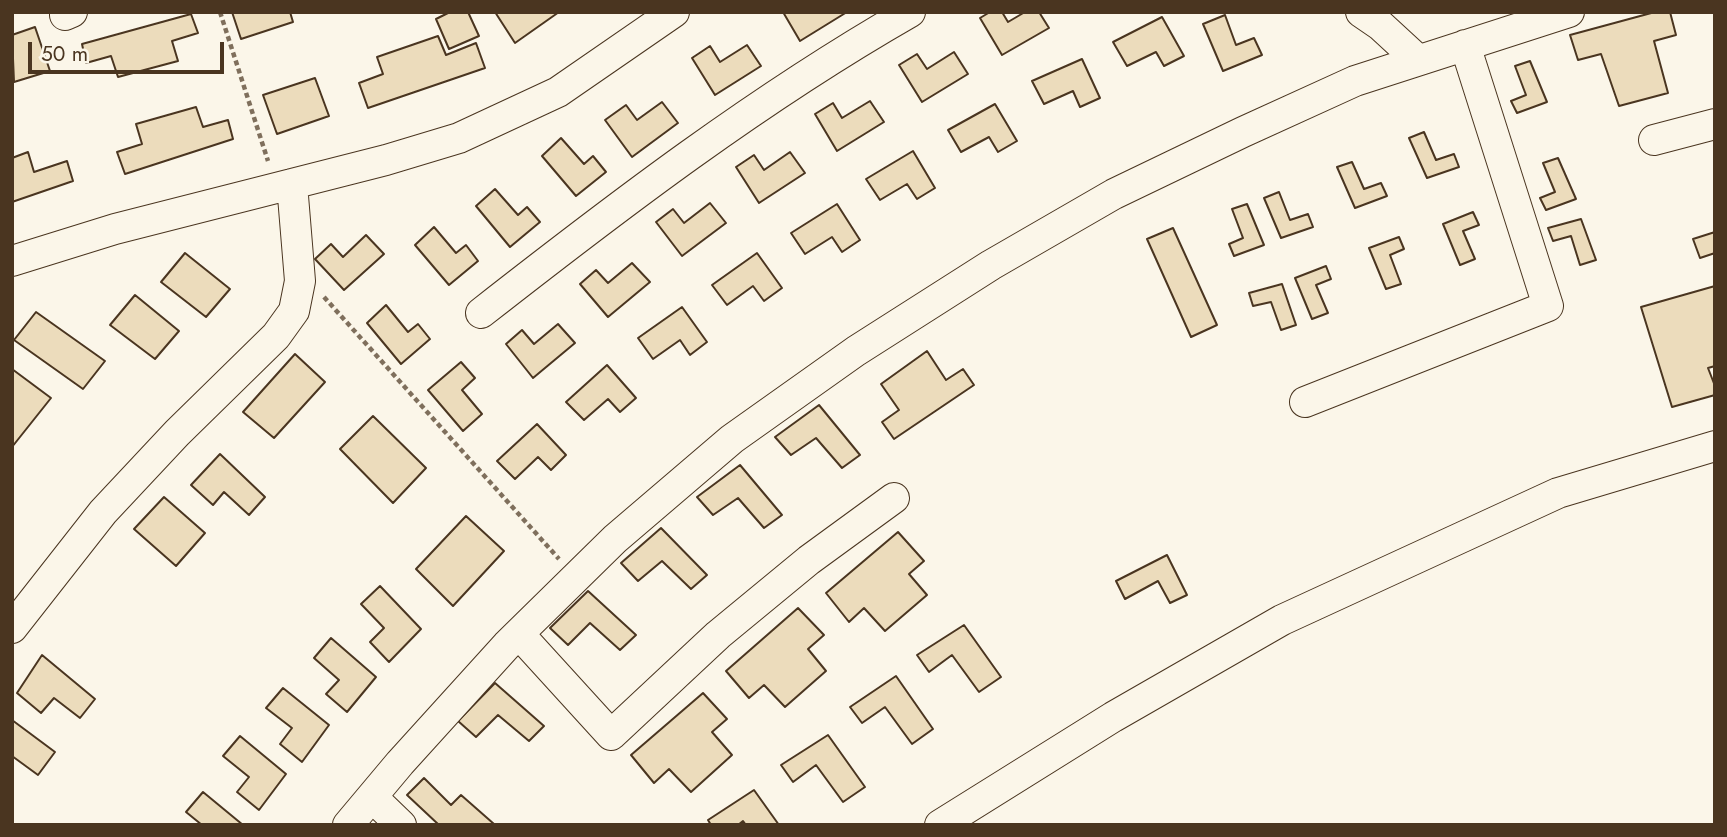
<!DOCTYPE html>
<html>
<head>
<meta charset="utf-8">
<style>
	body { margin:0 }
	#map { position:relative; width:1727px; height:837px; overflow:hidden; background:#fbf6e9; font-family:Jost,sans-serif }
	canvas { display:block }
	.frame { position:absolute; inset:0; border:14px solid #4a3520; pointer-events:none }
	.scale { position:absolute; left:28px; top:42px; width:196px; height:32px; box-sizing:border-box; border:4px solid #4a3520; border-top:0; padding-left:9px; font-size:21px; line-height:24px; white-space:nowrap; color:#4a3520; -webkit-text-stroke:5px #fbf6e9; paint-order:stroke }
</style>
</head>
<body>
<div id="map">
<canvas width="1727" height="837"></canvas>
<div class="frame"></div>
<div class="scale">50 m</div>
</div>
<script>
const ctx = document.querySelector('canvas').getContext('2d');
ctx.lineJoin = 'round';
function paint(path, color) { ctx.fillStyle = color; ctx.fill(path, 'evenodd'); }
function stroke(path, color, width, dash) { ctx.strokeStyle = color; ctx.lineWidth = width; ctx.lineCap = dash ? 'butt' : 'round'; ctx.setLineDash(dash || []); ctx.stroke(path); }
const building = new Path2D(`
	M232 12H290L293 22 241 39Z
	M450 12H468L479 36 449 49 436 19Z
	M495 12H559L515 43Z
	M783 12H847L800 41Z
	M990 12H1002L1008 22 1025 12H1039L1049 28 1002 55 980 18Z
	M1655 12H1670L1676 35 1654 41 1668 93 1619 106 1601 54 1578 60 1570 35Z
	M191 14 198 33 172 41 178 61 118 77 111 56 86 63 82 44Z
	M1225 15 1236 45 1254 38 1262 55 1223 71 1203 24Z
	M1162 17 1184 56 1164 66 1156 52 1127 66 1113 42Z
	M35 27 50 71 14 82 12 35Z
	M438 36 446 55 476 43 485 68 368 108 359 83 383 74 377 57Z
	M747 45 761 66 715 95 692 58 710 46 720 62Z
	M954 52 968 74 922 102 899 65 917 54 927 69Z
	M1082 59 1100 98 1080 107 1073 91 1044 104 1032 81Z
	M1530 61 1547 102 1517 113 1511 101 1526 95 1515 66Z
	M315 78 329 116 277 134 263 95Z
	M870 101 884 122 837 151 815 114 833 103 842 118Z
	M662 102 678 123 632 157 605 120 626 105 637 120Z
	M995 104 1017 141 998 152 989 137 961 152 948 130Z
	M196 107 203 127 228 120 233 139 125 174 117 152 142 144 136 124Z
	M1424 132 1436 160 1454 154 1459 167 1427 178 1409 138Z
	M561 138 584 164 593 156 606 172 576 196 542 156Z
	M913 151 935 188 917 199 907 184 880 200 866 179Z
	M28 152 34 172 67 161 73 181 12 202V158Z
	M790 152 805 173 759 203 736 167 754 155 764 170Z
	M1558 158 1576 199 1546 210 1540 198 1555 192 1543 163Z
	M1352 162 1364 189 1381 183 1387 196 1355 208 1337 167Z
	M495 189 518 215 527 207 540 222 510 247 476 206Z
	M1279 192 1290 220 1308 214 1313 227 1281 238 1264 198Z
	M710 203 726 223 682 256 656 222 673 209 684 223Z
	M837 204 860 240 842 252 832 237 805 254 791 233Z
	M1247 204 1264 245 1234 256 1229 244 1243 238 1232 209Z
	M1473 212 1479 225 1463 231 1475 259 1460 265 1443 224Z
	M1581 219 1596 260 1580 265 1571 236 1553 241 1548 228Z
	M434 227 456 253 466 245 478 261 449 285 415 245Z
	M1173 228 1217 325 1191 337 1147 239Z
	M1715 232V253L1700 258 1693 239Z
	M366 235 384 254 344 290 315 259 331 244 343 257Z
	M1399 237 1404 249 1390 255 1401 284 1386 289 1369 248Z
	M185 253 230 289 206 317 161 282Z
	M757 253 782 288 764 301 753 286 727 305 712 285Z
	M632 263 650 282 608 317 580 284 596 270 608 283Z
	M1326 266 1331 279 1316 285 1328 313 1312 319 1295 278Z
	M1282 284 1296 325 1281 330 1271 302 1253 306 1249 293Z
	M1715 286V366L1708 368 1715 386V395L1672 407 1641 307Z
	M135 295 179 331 155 359 110 325Z
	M386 305 408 332 418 324 430 339 401 364 367 323Z
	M682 307 707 342 690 355 680 340 653 359 638 338Z
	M36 312 105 361 83 389 14 340Z
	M558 324 575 343 533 378 506 344 522 330 534 344Z
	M927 351 946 380 963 369 974 385 894 439 882 422 899 410 881 384Z
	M295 354 325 382 274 438 243 412Z
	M461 362 475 378 462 390 482 414 463 431 428 390Z
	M607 365 636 398 620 412 608 399 584 420 566 402Z
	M12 369 51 398 12 447Z
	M819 405 860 455 842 468 816 438 791 455 775 437Z
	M373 416 426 468 393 503 340 449Z
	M537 424 566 455 551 470 538 457 515 479 497 461Z
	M220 454 265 497 249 515 224 492 213 505 191 485Z
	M740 465 782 515 764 528 738 498 713 515 697 497Z
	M164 497 205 533 176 566 134 529Z
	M466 516 504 551 453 606 416 569Z
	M661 528 707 575 691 589 662 561 638 581 621 563Z
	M898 532 924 561 909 574 927 595 885 631 864 608 849 622 826 593Z
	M1167 555 1187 595 1170 603 1158 581 1125 599 1116 581Z
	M380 586 421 629 389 662 370 642 384 628 361 604Z
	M588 591 636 635 620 650 590 623 568 645 550 628Z
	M798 608 824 635 808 649 826 671 785 707 764 685 749 698 726 671Z
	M964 625 1001 677 979 692 952 655 929 672 917 655Z
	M331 638 376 677 347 712 326 694 339 680 314 658Z
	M42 655 95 699 80 718 54 698 41 713 17 693Z
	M896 676 933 729 912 744 885 707 862 723 850 707Z
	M495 683 544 726 529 741 498 715 476 737 458 721Z
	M283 688 329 725 302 762 280 744 292 728 266 708Z
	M703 693 727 719 712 732 732 755 691 792 669 769 654 783 631 755Z
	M12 720 55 752 38 775 12 756Z
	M828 735 865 787 843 802 816 765 793 782 781 765Z
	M240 736 286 774 259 810 237 792 249 777 223 756Z
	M424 778 451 805 461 795 494 824 439 825 407 795Z
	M754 790 779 825H746L743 821 738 825H711L708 820Z
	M203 792 243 825H202L186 812Z`);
paint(building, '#ecdcbc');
stroke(building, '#4a3520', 2);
const minor = new Path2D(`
	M1361 12 1380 25 1418 60
	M65 15 72 12
	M1654 140 1715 124
	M12 261 115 229 386 160 459 138 558 92 674 12
	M481 313C619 205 758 99 910 12
	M1305 402 1548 306 1465 45
	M12 628 103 512 177 433 276 336 294 311 300 281 292 184
	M519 634 611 735 718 635 809 560 894 498
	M372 797 401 825
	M348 825 400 763 507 645 615 539 732 439 856 351 991 265 1114 194 1243 132 1355 81 1569 12
	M940 825 1113 717 1282 620 1558 493 1715 446`);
stroke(minor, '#4a3520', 32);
stroke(new Path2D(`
	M220 12 268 161
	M324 297 559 559`), '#7f6f5c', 4.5, [5, 3.5]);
stroke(minor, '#fbf6e9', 30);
</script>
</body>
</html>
